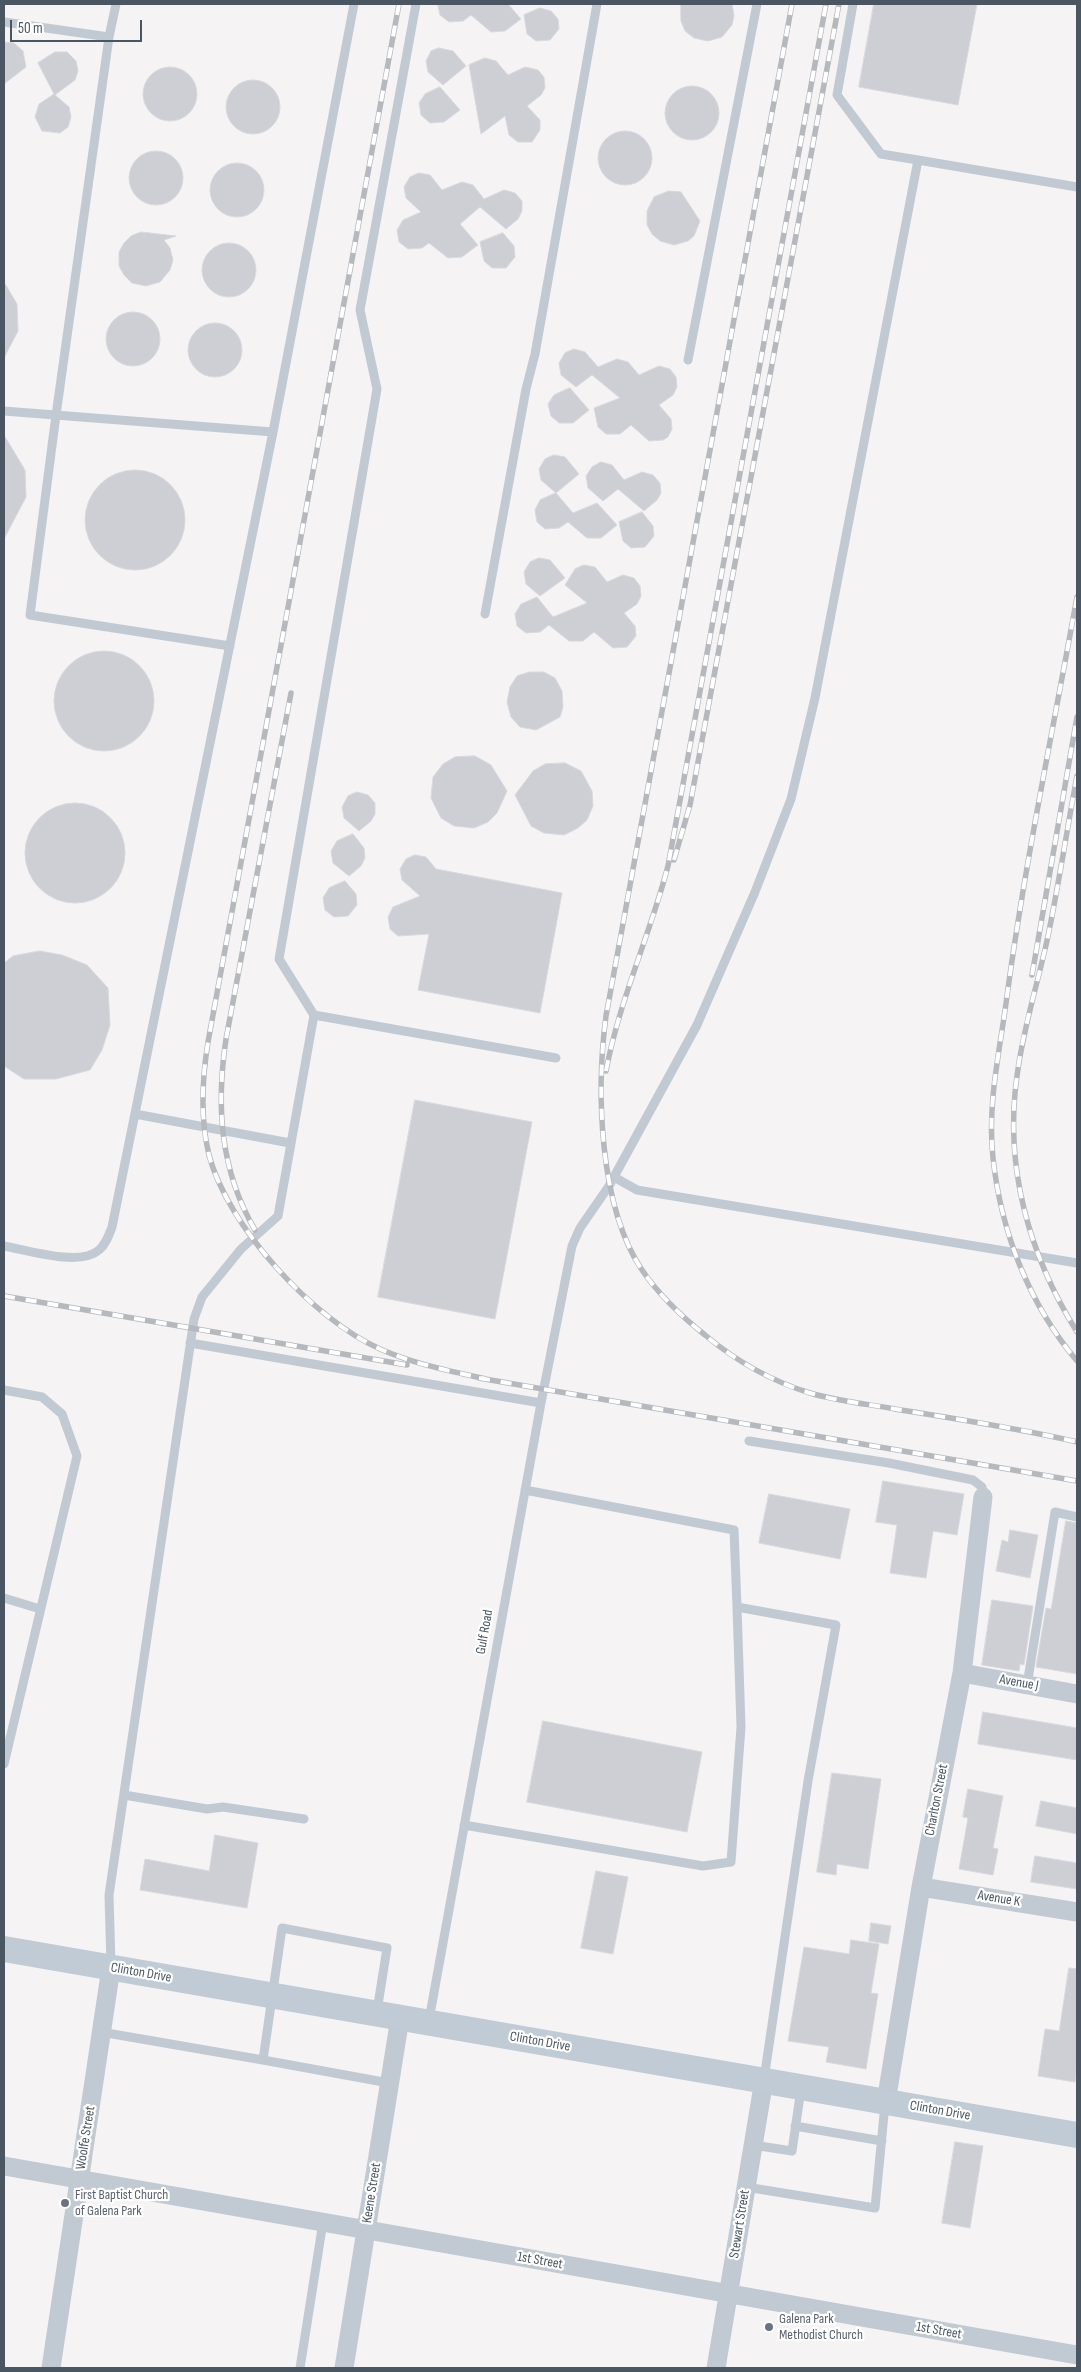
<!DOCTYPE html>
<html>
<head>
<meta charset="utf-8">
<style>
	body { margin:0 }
	#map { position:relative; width:1081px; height:2372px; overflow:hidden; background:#f5f3f3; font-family:"Sofia Sans Condensed",sans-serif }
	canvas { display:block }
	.frame { position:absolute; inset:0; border:5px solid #4a5661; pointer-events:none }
	.scale { position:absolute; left:10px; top:20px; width:132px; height:22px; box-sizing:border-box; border:2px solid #4a5661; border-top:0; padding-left:6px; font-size:15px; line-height:18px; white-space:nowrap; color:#4a5661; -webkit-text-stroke:4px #fff; paint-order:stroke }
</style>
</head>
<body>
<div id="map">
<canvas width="1081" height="2372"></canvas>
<div class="frame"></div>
<div class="scale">50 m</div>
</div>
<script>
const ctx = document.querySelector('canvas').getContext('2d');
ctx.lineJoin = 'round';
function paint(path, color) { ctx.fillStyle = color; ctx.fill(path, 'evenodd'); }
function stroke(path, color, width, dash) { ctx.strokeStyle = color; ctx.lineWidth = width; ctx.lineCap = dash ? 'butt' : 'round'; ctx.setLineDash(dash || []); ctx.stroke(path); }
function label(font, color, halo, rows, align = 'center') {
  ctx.font = font + ' "Sofia Sans Condensed",sans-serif'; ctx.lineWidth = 4.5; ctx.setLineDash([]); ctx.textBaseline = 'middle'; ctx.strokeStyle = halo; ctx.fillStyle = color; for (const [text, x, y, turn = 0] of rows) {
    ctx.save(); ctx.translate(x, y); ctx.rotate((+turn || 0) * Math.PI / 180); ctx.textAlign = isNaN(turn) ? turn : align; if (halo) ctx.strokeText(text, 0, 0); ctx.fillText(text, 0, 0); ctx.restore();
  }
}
const building = new Path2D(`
	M438 4H508L521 19 505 31 491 32 471 15 463 21 449 22 440 15Z
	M681 4H732L734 16 732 25 722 37 708 41 694 38 685 31 681 21Z
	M874 4H977L958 105 859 87Z
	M540 8 551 11 558 19 559 29 550 40 536 41 527 34 524 15Z
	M4 42 14 43 23 51 26 67 4 84Z
	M439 48 453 51 466 66 443 85 428 72 426 61 431 51Z
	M55 52H67L76 61 78 71 75 80 55 95 69 107 71 117 68 127 60 133 42 131 35 117 39 104 54 94 38 63Z
	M485 58 496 61 508 75 525 67 538 70 544 77 545 88 541 95 527 106 540 120V130L532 142H518L509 135 505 116 481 134 469 65Z
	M143 94a27 27 0 1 1 54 0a27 27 0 1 1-54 0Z
	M226 107a27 27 0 1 1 54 0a27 27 0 1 1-54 0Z
	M665 113a27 27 0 1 1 54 0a27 27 0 1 1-54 0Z
	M440 87 460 110 444 122 430 123 421 115 419 103 425 94Z
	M598 158a27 27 0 1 1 54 0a27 27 0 1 1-54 0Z
	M129 178a27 27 0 1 1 54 0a27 27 0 1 1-54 0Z
	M210 190a27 27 0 1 1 54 0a27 27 0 1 1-54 0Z
	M419 173 430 175 442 190 462 182 473 185 484 199 504 190 515 193 522 201V211L518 219 506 229 480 207 460 224 478 245 462 257 448 258 429 243 422 248 408 249 399 242 397 230 403 220 421 212 406 198 404 187 410 177Z
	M669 191 681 192 700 221 694 236 688 241 674 245 660 241 652 234 647 225V211L654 197Z
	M141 232 176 236 164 240 170 248 173 260 170 270 160 282 146 286 132 283 124 275 119 266V252L124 243 131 236Z
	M503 233 514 246 515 257 506 268H492L484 261 480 242Z
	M202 270a27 27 0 1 1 54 0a27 27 0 1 1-54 0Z
	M4 282 17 304 18 331 4 358Z
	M106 339a27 27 0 1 1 54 0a27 27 0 1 1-54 0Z
	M188 350a27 27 0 1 1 54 0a27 27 0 1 1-54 0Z
	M574 349 585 352 598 367 617 359 628 362 639 375 659 366 670 369 676 377 677 387 673 395 659 405 671 419 672 429 668 437 663 440 649 441 631 425 620 434H606L598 427 594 408 620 398 592 375 576 387 561 375 559 363 565 353Z
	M570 388 589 410 573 423H559L551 416 548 404 554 395Z
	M4 435 25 470 26 497 4 539Z
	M554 455 565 457 579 474 556 493 541 480 539 469 545 459Z
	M601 462 612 465 624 480 642 472 653 475 660 483 661 493 657 500 644 511 618 489 603 501 588 488 586 476 592 467Z
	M85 520a50 50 0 1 1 100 0a50 50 0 1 1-100 0Z
	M556 493 573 513 597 503 617 525 601 538H587L568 522 559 528 545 529 537 522 535 510 540 500Z
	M642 512 653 526 654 536 645 547 631 548 623 541 619 522Z
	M539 558 550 560 565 578 540 596 526 584 524 572 530 562Z
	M584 565 595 567 607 582 623 575 634 578 640 586 641 596 637 604 624 613 635 626 636 636 627 647 613 648 594 632 583 641H569L549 625 540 632 526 633 517 626 515 614 521 604 537 597 553 617 587 603 565 585 575 569Z
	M54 701a50 50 0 1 1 100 0a50 50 0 1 1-100 0Z
	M530 672H544L555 678 562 691 563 707 560 717 536 730 520 727 511 717 507 702 510 687 517 676Z
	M475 756 491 765 507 791 497 813 488 822 474 828 454 826 441 818 431 798 433 777 443 764 455 757Z
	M565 763 581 771 592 791 593 806 587 820 578 828 564 835 544 833 531 826 515 795 533 771 545 764Z
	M357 792 368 795 375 803V814L371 821 359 831 344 818 342 807 348 796Z
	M25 853a50 50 0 1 1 100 0a50 50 0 1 1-100 0Z
	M353 834 364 848 365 858 361 866 349 876 333 863 331 851 337 841Z
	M415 855 426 857 436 869 562 893 540 1013 418 990 429 934 398 936 390 929 388 917 393 907 420 896 402 880 400 869 406 859Z
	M345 881 356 894 357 905 348 916 334 917 325 910 323 898 329 888Z
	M40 951 62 955 87 965 108 988 110 1025 102 1050 90 1070 56 1079H24L4 1066V963L13 956Z
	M415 1100 532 1122 495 1319 378 1297Z
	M883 1481 964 1494 957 1535 933 1531 926 1578 890 1573 897 1525 876 1522Z
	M769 1494 850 1509 840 1559 759 1543Z
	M1066 1521 1077 1523V1674L1036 1667 1046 1608 1051 1609Z
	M1010 1530 1038 1535 1030 1578 996 1571 1002 1540 1008 1542Z
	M992 1600 1033 1606 1024 1665 1020 1664 1019 1671 982 1665Z
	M983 1712 1077 1728V1760L978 1744Z
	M543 1721 702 1752 687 1832 527 1802Z
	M832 1773 881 1779 868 1869 837 1864 836 1875 817 1872Z
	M968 1789 1003 1796 993 1848 998 1849 993 1875 959 1869 968 1818 963 1817Z
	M1041 1801 1077 1808V1834L1036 1826Z
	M215 1835 258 1843 247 1908 140 1890 145 1859 209 1871Z
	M1035 1856 1077 1863V1889L1031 1882Z
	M596 1871 628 1877 613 1954 581 1948Z
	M871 1923 891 1926 888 1944 869 1941Z
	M851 1940 879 1944 871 1993 878 1994 866 2069 826 2062 829 2047 788 2041 804 1947 849 1954Z
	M1069 1968 1077 1969V2065L1075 2082 1038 2076 1045 2029 1059 2031Z
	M955 2142 983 2146 970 2228 942 2223Z`);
paint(building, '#cdcfd5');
stroke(building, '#d7d9de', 1);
stroke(new Path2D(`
	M116 4 109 37 56 415 30 615 230 646
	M853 4 837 95 881 154 918 160
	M4 22 109 37
	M688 360 757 4
	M4 411 273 432
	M485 614 526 389 535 354 597 4
	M314 1015 556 1058
	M135 1114 290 1143
	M614 1177 637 1190 1077 1263
	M4 1246C27 1250 80 1267 99 1250 106 1244 109 1235 112 1227L273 432 354 4
	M190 1343 541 1403
	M4 1390 42 1397 62 1414 77 1456 4 1764
	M749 1441 889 1463 973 1480 982 1487 983 1497
	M525 1490 734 1530 737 1607 836 1625 808 1781 764 2079
	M4 1598 40 1609
	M1027 1685 1055 1512 1077 1517
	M124 1795 207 1809 223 1807 304 1819
	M464 1825 703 1866 731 1862 741 1727 737 1607
	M111 1965 109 1895 194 1319 202 1297 241 1249 278 1216 314 1015 279 959 377 389 360 310 416 4
	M377 2011 387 1948 282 1928 263 2060 389 2083
	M429 2020 541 1403 572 1246 580 1228 609 1186 697 1025 755 892 791 799 815 698 918 160 1077 187
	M101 2032 263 2060
	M795 2126 882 2141
	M753 2145 792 2151 801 2089
	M746 2187 875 2208 885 2104
	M300 2368 323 2222`), '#c1cad2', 9);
stroke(new Path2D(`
	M962 1673 1077 1694
	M921 1887 1077 1912
	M886 2102 921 1887 962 1673 983 1497
	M4 2166 1077 2355
	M51 2368 111 1968
	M344 2368 400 2018
	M716 2368 764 2080`), '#c1cad2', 19);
stroke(new Path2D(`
	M4 1949 1077 2135`), '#c1cbd6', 26);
const rail = new Path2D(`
	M399 4 208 1042C202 1079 200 1118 209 1155 228 1227 313 1319 380 1349 414 1364 450 1371 486 1379
	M792 4 606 1016C596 1091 599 1206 642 1270 659 1295 681 1316 705 1335 736 1361 771 1381 810 1393 837 1401 867 1404 895 1409 956 1419 1017 1428 1077 1442
	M1077 597C1053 730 1025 863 1007 996 1000 1051 987 1103 993 1158 1001 1232 1029 1304 1077 1361
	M1077 776C1067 829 1059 883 1048 936 1038 983 1023 1028 1017 1076 1004 1167 1029 1255 1077 1332
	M674 860 690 805 839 4
	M1032 975 1077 717
	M606 1071C619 1001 650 935 668 866L826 4
	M255 1230C220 1170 216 1106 226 1039L291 693
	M4 1296 407 1365
	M479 1378 1077 1481`);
stroke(rail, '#b5b8bd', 5.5);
stroke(rail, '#fff', 4, [11]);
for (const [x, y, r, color] of [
	[65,2203,5,"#6b7280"],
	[769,2327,5,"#6b7280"]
]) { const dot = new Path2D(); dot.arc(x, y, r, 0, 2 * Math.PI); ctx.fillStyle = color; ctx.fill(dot); stroke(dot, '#fff', 2); }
label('14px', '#4a5661', '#fff', [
	["Gulf Road",485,1632,-80],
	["Avenue J",1019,1683,10],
	["Charlton Street",937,1800,-79],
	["Avenue K",999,1899,9],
	["Clinton Drive",141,1973,10],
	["Clinton Drive",540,2042,10],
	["Clinton Drive",940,2111,10],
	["Woolfe Street",86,2138,-81],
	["Keene Street",372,2193,-81],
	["Stewart Street",740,2224,-81],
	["1st Street",540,2261,10],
	["1st Street",939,2331,10]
]);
label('14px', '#5b616d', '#fff', [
	["First Baptist Church",75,2195],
	["of Galena Park",75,2211],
	["Galena Park",779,2319],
	["Methodist Church",779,2335]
], 'left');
</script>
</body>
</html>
